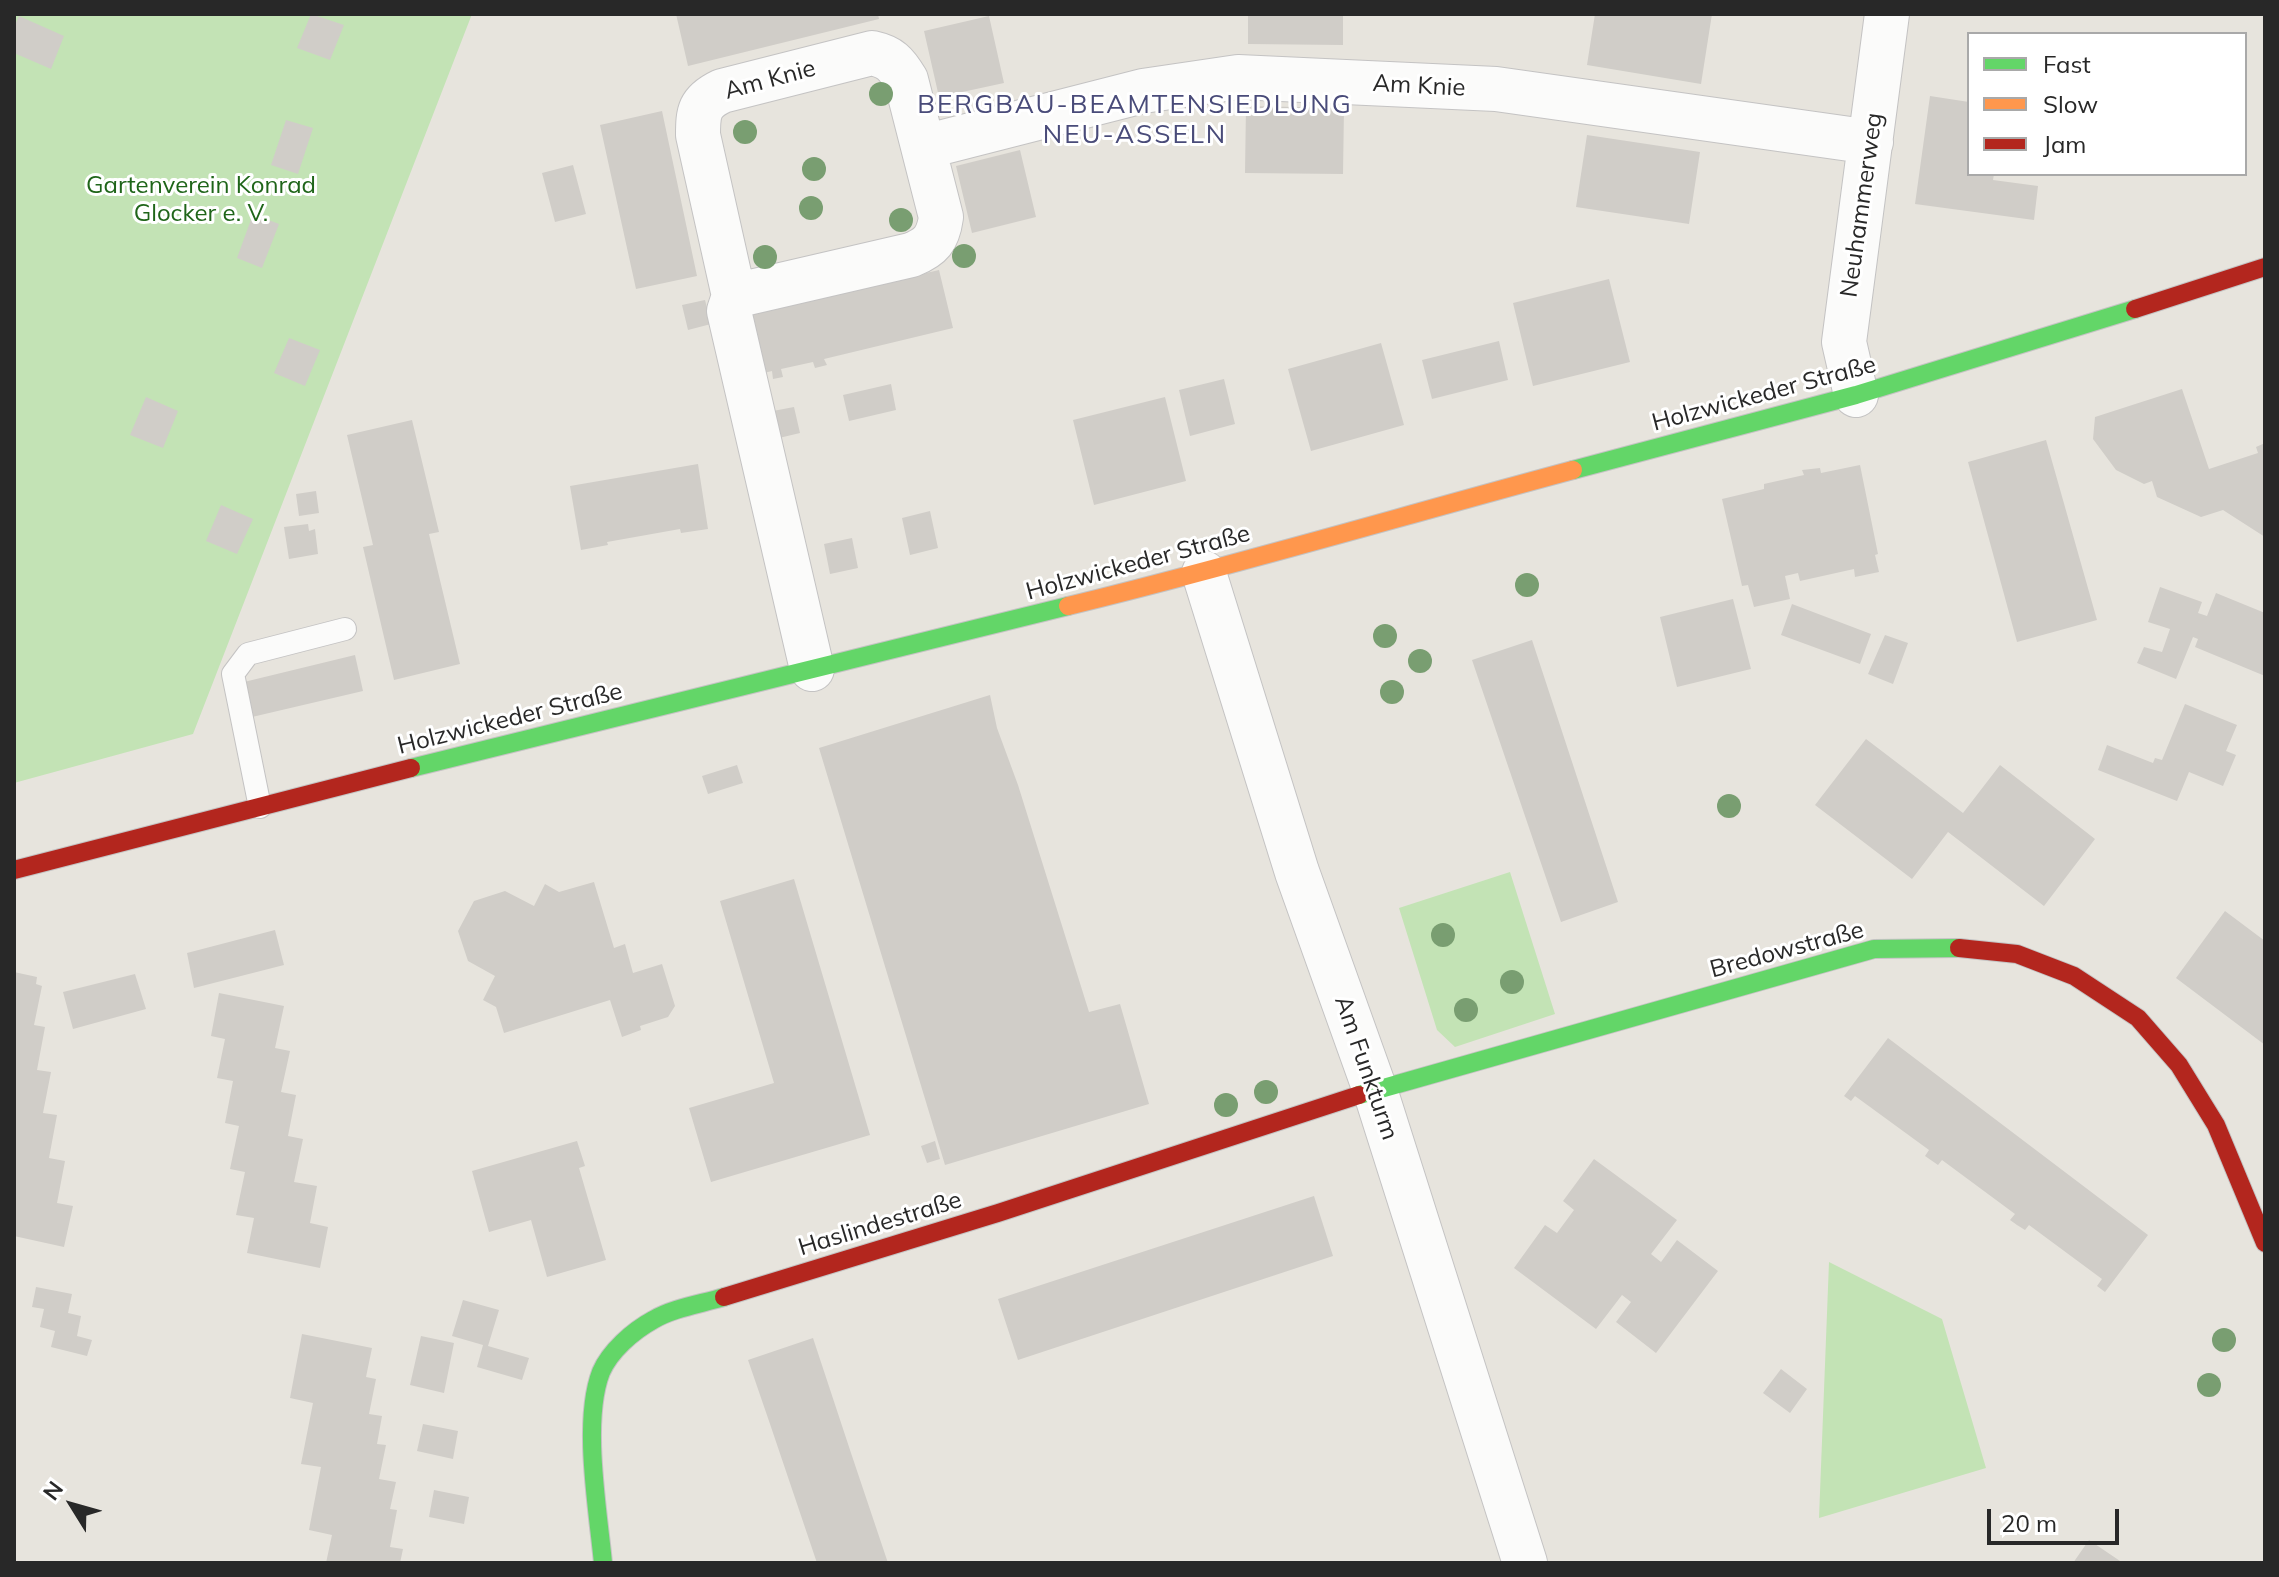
<!DOCTYPE html>
<html>
<head>
<meta charset="utf-8">
<style>
	body { margin:0 }
	#map { position:relative; width:2279px; height:1577px; overflow:hidden; background:#e7e4dd; font-family:Mulish,sans-serif }
	canvas { display:block }
	.frame { position:absolute; inset:0; border:16px solid #282828; pointer-events:none }
	.legend { position:absolute; left:1967px; top:32px; width:280px; height:144px; box-sizing:border-box; background:#fff; border:2px solid #a9a9a9; margin:0; padding:10px 14px; list-style:none; font-size:24px; color:#282828 }
	.legend li { display:flex; align-items:center; gap:16px; height:40px }
	.legend b { width:40px; border:2px solid #a9a9a9 }
	.north { position:absolute; left:32px; top:1465px; width:80px; height:80px; -webkit-text-stroke:6px #fff; paint-order:stroke; rotate:307deg; font-size:22px; font-weight:700; line-height:32px; text-align:center; color:#282828 }
	.north::after { content:''; display:block; margin:auto; width:28px; height:36px; background:#282828; clip-path:polygon(50% 0,100% 100%,50% 72%,0 100%) }
	.scale { position:absolute; left:1987px; top:1509px; width:132px; height:36px; box-sizing:border-box; border:4px solid #282828; border-top:0; padding-left:10px; font-size:24px; line-height:28px; white-space:nowrap; color:#282828; -webkit-text-stroke:6px #fff; paint-order:stroke }
</style>
</head>
<body>
<div id="map">
<canvas width="2279" height="1577"></canvas>
<div class="frame"></div>
<ul class="legend">
<li><b style="height:10px;background:#63d668"></b>Fast</li>
<li><b style="height:10px;background:#ff974d"></b>Slow</li>
<li><b style="height:10px;background:#b3261e"></b>Jam</li>
</ul>
<div class="north">N</div>
<div class="scale">20 m</div>
</div>
<script>
const ctx = document.querySelector('canvas').getContext('2d');
ctx.lineJoin = 'round';
function paint(path, color) { ctx.fillStyle = color; ctx.fill(path, 'evenodd'); }
function stroke(path, color, width, dash) { ctx.strokeStyle = color; ctx.lineWidth = width; ctx.lineCap = dash ? 'butt' : 'round'; ctx.setLineDash(dash || []); ctx.stroke(path); }
function label(font, color, halo, rows, align = 'center') {
  ctx.font = font + ' Mulish,sans-serif'; ctx.lineWidth = 6; ctx.setLineDash([]); ctx.textBaseline = 'middle'; ctx.strokeStyle = halo; ctx.fillStyle = color; for (const [text, x, y, turn = 0] of rows) {
    ctx.save(); ctx.translate(x, y); ctx.rotate((+turn || 0) * Math.PI / 180); ctx.textAlign = isNaN(turn) ? turn : align; if (halo) ctx.strokeText(text, 0, 0); ctx.fillText(text, 0, 0); ctx.restore();
  }
}
paint(new Path2D(`
	M14 14H472L193 734 14 783Z
	M1510 872 1555 1014 1455 1047 1437 1030 1399 908Z
	M1829 1262 1942 1319 1986 1468 1819 1518Z`), '#c3e3b5');
paint(new Path2D(`
	M311 14 344 25 330 60 297 48Z
	M676 14H878L879 19 688 66Z
	M1248 14H1343V45L1248 44Z
	M1595 14H1712L1701 84 1587 65Z
	M19 16 64 36 51 69 14 53V27Z
	M989 16 1004 83 939 97 924 31Z
	M1930 96 1969 102V174H1994L1993 180 2038 186 2034 220 1915 204Z
	M1246 106 1344 108 1343 174 1245 173Z
	M662 111 697 276 636 289 600 125Z
	M286 120 313 128 298 174 271 165Z
	M1587 135 1700 152 1689 224 1576 207Z
	M1020 150 1036 217 972 233 956 166Z
	M573 165 586 214 555 222 542 173Z
	M253 214 279 224 262 268 237 258Z
	M939 270 953 328 824 359 827 365 815 368 813 362 781 369 783 377 773 379 772 371 764 373 750 315Z
	M1609 279 1630 362 1533 386 1513 303Z
	M705 300 711 324 688 330 682 305Z
	M289 338 320 350 305 386 274 373Z
	M1499 341 1508 380 1432 399 1422 360Z
	M1381 343 1404 425 1311 451 1288 369Z
	M1224 379 1235 424 1190 436 1179 390Z
	M891 384 896 410 849 421 843 395Z
	M2182 389 2209 469 2258 453 2256 447 2265 443V537L2223 510 2201 517 2157 497 2152 481 2144 484 2116 470 2093 439 2095 417Z
	M146 397 178 411 163 448 130 435Z
	M1165 397 1186 481 1094 505 1073 420Z
	M794 407 800 433 779 438 773 411Z
	M412 420 439 532 429 534 460 664 394 680 363 547 373 545 347 435Z
	M2046 440 2097 620 2017 642 1968 462Z
	M698 464 708 529 681 533 680 529 607 542 608 545 581 550 570 486Z
	M1860 465 1878 554 1875 555 1879 572 1855 577 1854 569 1800 581 1798 573 1785 576 1790 599 1754 607 1748 585 1742 586 1722 499 1764 489V484L1804 475 1802 470 1820 468 1821 473Z
	M316 491 319 513 299 516 296 494Z
	M221 505 253 519 237 554 206 541Z
	M930 511 938 548 910 555 902 518Z
	M308 524 309 531 315 529 318 554 289 559 284 527Z
	M852 538 858 568 830 574 824 544Z
	M2160 587 2202 602 2198 613 2207 616 2216 593 2265 613V676L2195 647 2198 639 2193 637 2176 679 2137 663 2144 647 2162 652 2170 629 2148 622Z
	M1733 599 1751 669 1677 687 1660 617Z
	M1792 604 1871 634 1860 664 1781 635Z
	M1885 635 1908 643 1893 684 1868 674Z
	M1532 640 1618 902 1561 922 1472 660Z
	M355 655 363 691 252 717 244 682Z
	M990 695 997 728 1018 785 1089 1012 1120 1004 1149 1104 945 1165 819 748Z
	M2185 704 2237 725 2226 751 2236 755 2223 786 2189 772 2177 801 2098 770 2107 745 2153 763 2155 758 2162 760Z
	M1866 739 1963 813 2000 765 2095 839 2044 906 1948 832 1912 879 1815 805Z
	M737 765 743 783 708 794 702 776Z
	M794 879 870 1135 711 1182 689 1108 774 1083 720 901Z
	M594 882 614 948 625 944 633 973 662 964 675 1006 668 1017 640 1026 641 1030 622 1037 610 1000 504 1033 496 1007 483 1000 495 976 468 961 458 931 474 901 505 891 534 906 545 884 559 892Z
	M2225 911 2265 941V1045L2176 978Z
	M275 930 284 965 194 988 187 953Z
	M14 972 37 977 36 984 42 986 34 1025 45 1027 37 1070 51 1072 43 1113 57 1115 49 1158 65 1161 57 1203 73 1206 64 1247 14 1236Z
	M135 974 146 1009 73 1029 63 992Z
	M219 993 284 1006 275 1048 290 1051 281 1092 296 1095 288 1136 303 1139 294 1182 317 1186 310 1223 328 1227 320 1268 247 1253 254 1218 236 1215 245 1172 230 1169 239 1126 225 1123 233 1081 217 1078 225 1039 211 1036Z
	M1888 1038 2148 1235 2105 1292 2097 1286 2102 1279 2029 1225 2025 1230 2017 1225 2010 1220 2015 1214 1942 1160 1938 1165 1925 1156 1929 1150 1855 1096 1851 1101 1844 1096Z
	M577 1141 585 1166 579 1168 606 1260 547 1277 531 1220 489 1232 472 1171Z
	M935 1141 940 1159 927 1163 921 1146Z
	M1594 1159 1677 1220 1651 1254 1661 1262 1677 1240 1718 1271 1656 1353 1616 1322 1631 1302 1622 1295 1596 1329 1514 1268 1545 1225 1557 1233 1574 1210 1563 1201Z
	M1314 1196 1333 1256 1018 1360 998 1299Z
	M36 1287 72 1294 68 1313 81 1316 77 1336 92 1340 87 1356 51 1347 55 1331 40 1327 44 1309 32 1307Z
	M463 1300 499 1310 488 1346 529 1358 522 1380 477 1367 483 1345 452 1336Z
	M302 1334 372 1348 366 1377 376 1379 369 1414 382 1416 377 1444 386 1445 379 1479 396 1482 390 1509 397 1510 390 1547 403 1549 400 1563H326L332 1535 309 1530 321 1467 301 1464 313 1403 290 1398Z
	M421 1336 454 1343 444 1393 410 1385Z
	M813 1338 851 1453 888 1563H817L770 1424 748 1360Z
	M1781 1369 1807 1389 1790 1413 1763 1393Z
	M423 1424 458 1431 453 1459 417 1451Z
	M434 1490 469 1497 464 1524 429 1517Z
	M2089 1540 2123 1563H2073Z`), '#d0cdc8');
const lane = new Path2D(`
	M260 807 233 674 248 654 345 629`);
const street = new Path2D(`
	M872 53C890 57 896 63 906 80L941 217C938 239 931 247 911 255L734 296 698 135C698 112 699 102 722 91Z
	M924 147 1143 91 1238 77 1496 89 1871 142
	M734 296 729 311 812 669
	M1856 395 1844 342 1887 14
	M1204 573 1297 872 1375 1090 1525 1563`);
const fast = new Path2D(`
	M1573 470 1856 395 2135 309
	M411 768 1068 606
	M1359 1095 1874 949 1959 948
	M603 1563C598 1510 582 1421 601 1372 610 1351 633 1331 653 1320 673 1308 701 1304 724 1297`);
const slow = new Path2D(`
	M1068 606C1238 565 1405 515 1573 470`);
const jam = new Path2D(`
	M2135 309 2265 267
	M14 870 411 768
	M1959 948 2017 954 2074 976 2138 1018 2179 1065 2216 1125 2265 1243
	M724 1297 998 1213 1359 1095`);
stroke(lane, '#c4c3c3', 24);
stroke(street, '#c4c3c3', 46);
stroke(fast, '#c4c3c3', 20);
stroke(slow, '#c4c3c3', 20);
stroke(jam, '#c4c3c3', 20);
stroke(lane, '#fbfbfa', 22);
stroke(street, '#fbfbfa', 44);
stroke(fast, '#63d668', 18);
stroke(slow, '#ff974d', 18);
stroke(jam, '#b3261e', 18);
ctx.fillStyle = '#799e71';
for (const [x, y] of [
	[881,94],
	[745,132],
	[814,169],
	[811,208],
	[901,220],
	[964,256],
	[765,257],
	[1527,585],
	[1385,636],
	[1420,661],
	[1392,692],
	[1729,806],
	[1443,935],
	[1512,982],
	[1466,1010],
	[1266,1092],
	[1226,1105],
	[2224,1340],
	[2209,1385]
]) { ctx.beginPath(); ctx.arc(x, y, 12, 0, 2 * Math.PI); ctx.fill(); }
label('24px', '#282828', '#fff', [
	["Am Knie",770,80,-15],
	["Am Knie",1419,86,3],
	["Neuhammerweg",1862,205,-82],
	["Holzwickeder Straße",1764,394,-15],
	["Holzwickeder Straße",1138,563,-15],
	["Holzwickeder Straße",510,719,-14],
	["Bredowstraße",1787,950,-15],
	["Am Funkturm",1366,1068,71],
	["Haslindestraße",880,1224,-17]
]);
label('24px', '#1f6519', '#fff', [
	["Gartenverein Konrad",201,186],
	["Glocker e. V.",201,214]
]);
ctx.letterSpacing = '2px';
label('26px', '#494b79', '#fff', [
	["BERGBAU-BEAMTENSIEDLUNG",1135,105],
	["NEU-ASSELN",1135,135]
]);
ctx.letterSpacing = '0px';
</script>
</body>
</html>
